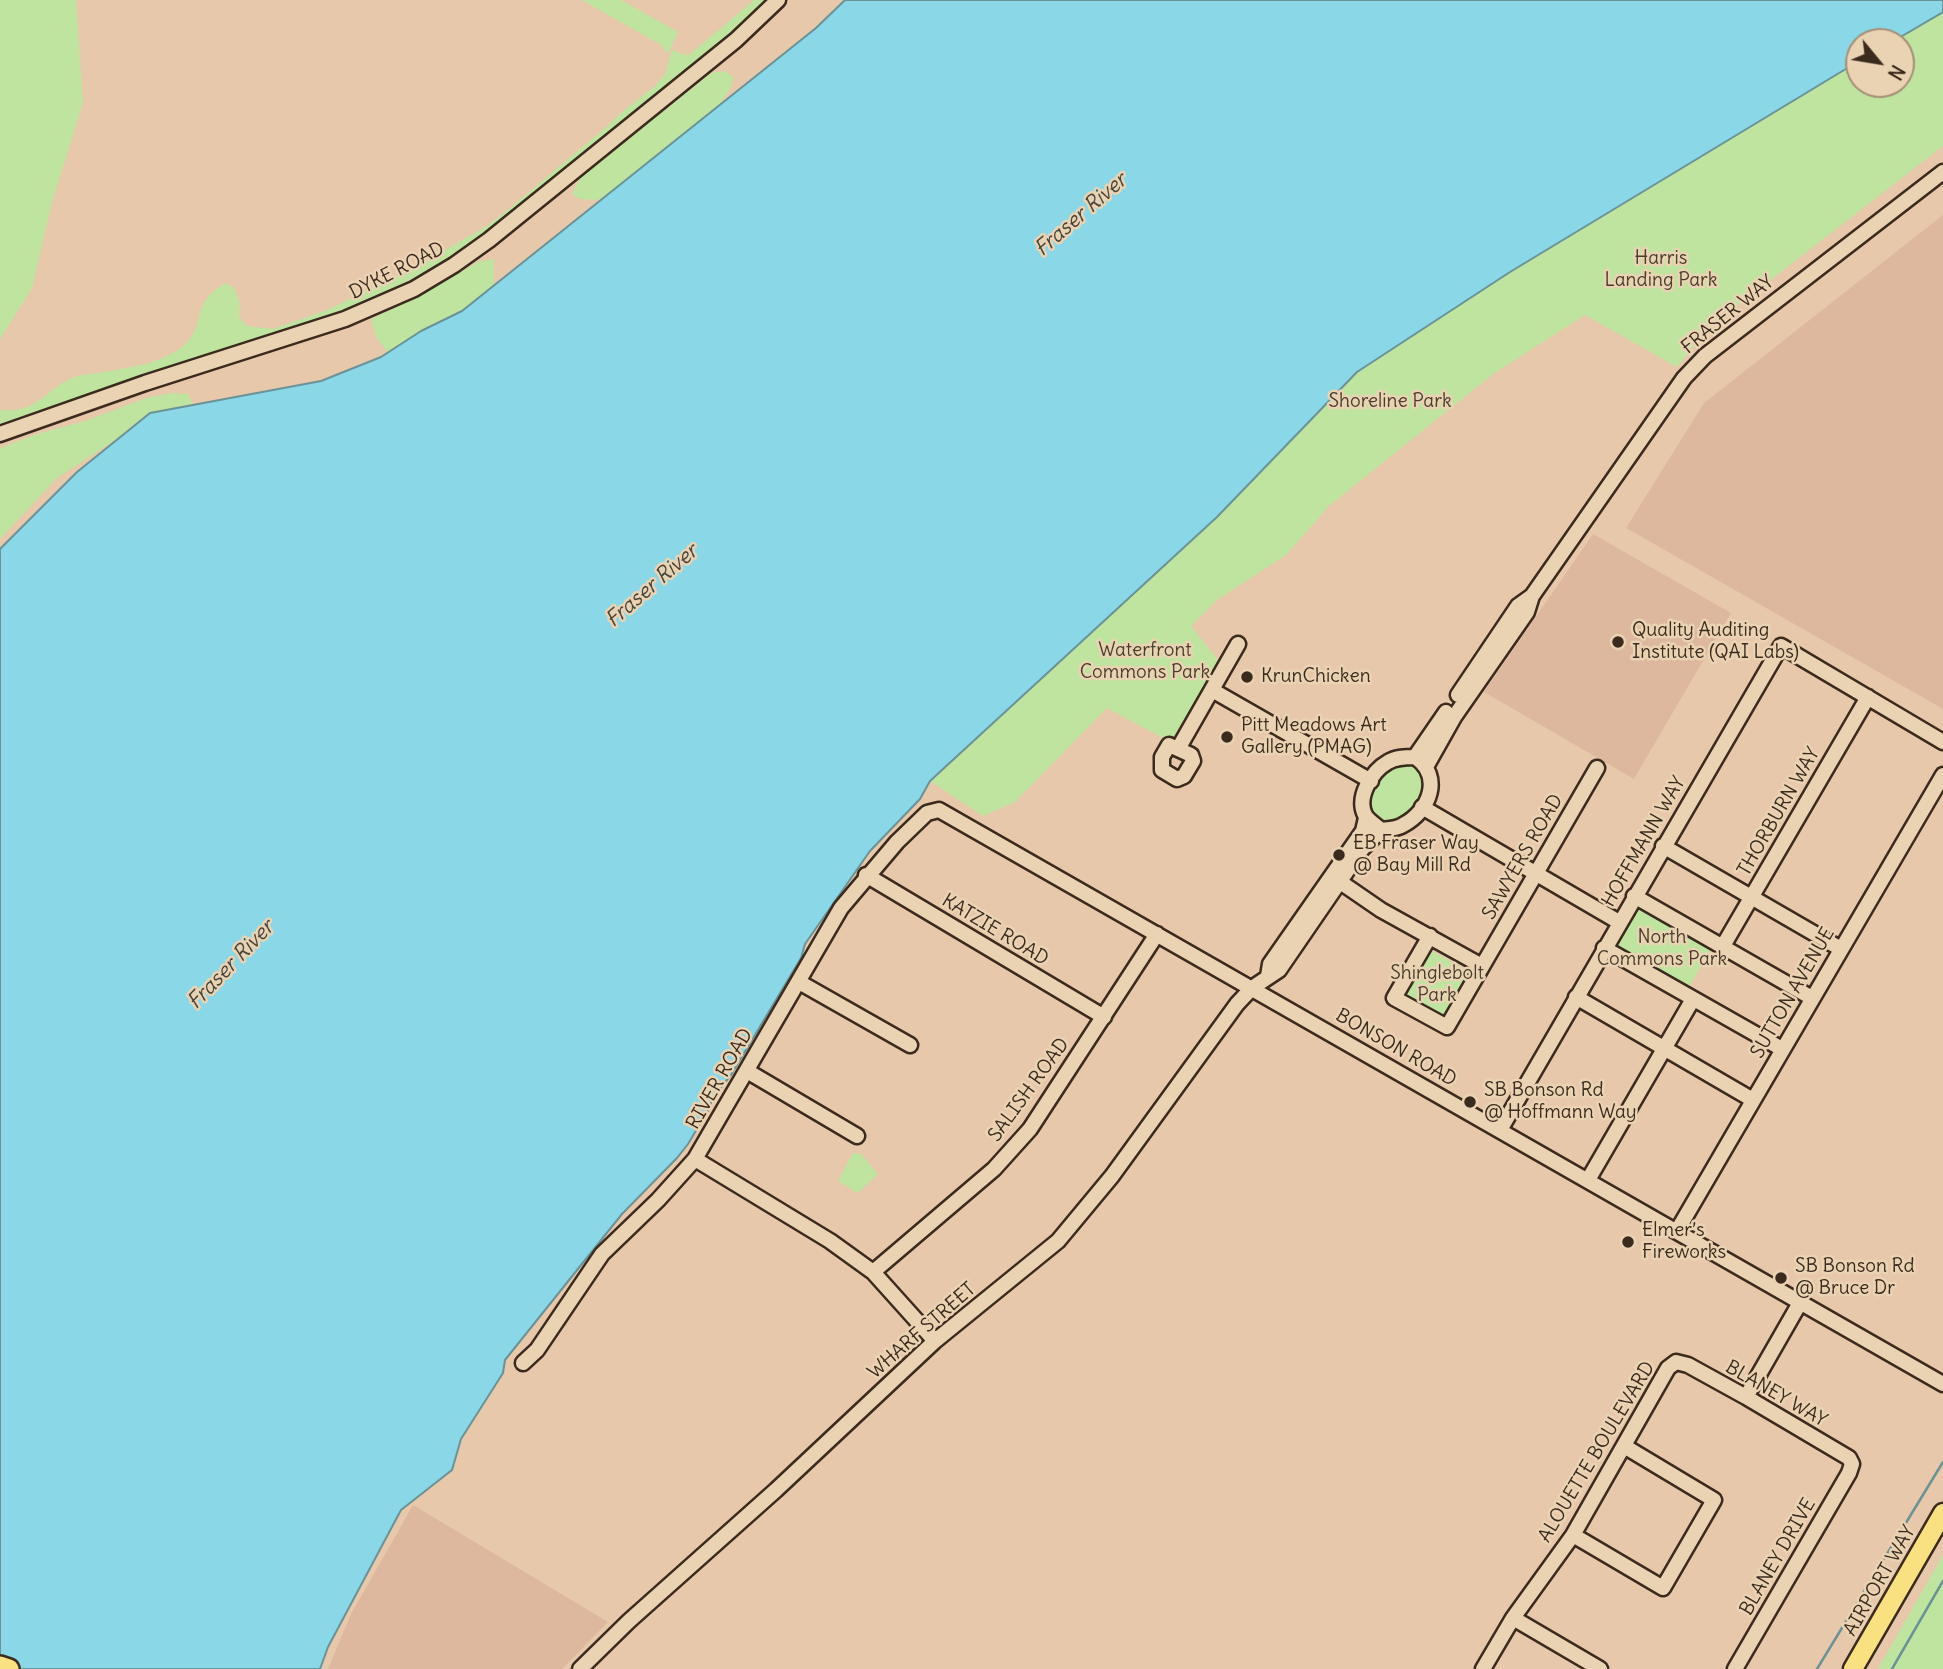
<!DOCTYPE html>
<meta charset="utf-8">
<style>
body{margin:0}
#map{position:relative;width:1943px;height:1669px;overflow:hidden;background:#e8c8ab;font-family:Delius,sans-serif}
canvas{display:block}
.north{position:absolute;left:1845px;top:28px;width:70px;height:70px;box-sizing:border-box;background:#ead3b3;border:2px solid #a48f77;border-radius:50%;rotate:120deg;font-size:19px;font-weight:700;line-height:28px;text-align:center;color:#3b2a1e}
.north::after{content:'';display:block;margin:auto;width:24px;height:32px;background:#3b2a1e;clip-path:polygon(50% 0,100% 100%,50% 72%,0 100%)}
</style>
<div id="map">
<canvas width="1943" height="1669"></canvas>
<div class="north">N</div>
</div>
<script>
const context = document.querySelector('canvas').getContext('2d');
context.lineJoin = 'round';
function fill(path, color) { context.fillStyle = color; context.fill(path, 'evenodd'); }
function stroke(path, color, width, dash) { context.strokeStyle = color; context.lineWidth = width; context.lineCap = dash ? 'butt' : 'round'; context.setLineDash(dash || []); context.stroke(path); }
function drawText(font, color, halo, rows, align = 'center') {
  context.font = font + ' Delius,sans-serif'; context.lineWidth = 5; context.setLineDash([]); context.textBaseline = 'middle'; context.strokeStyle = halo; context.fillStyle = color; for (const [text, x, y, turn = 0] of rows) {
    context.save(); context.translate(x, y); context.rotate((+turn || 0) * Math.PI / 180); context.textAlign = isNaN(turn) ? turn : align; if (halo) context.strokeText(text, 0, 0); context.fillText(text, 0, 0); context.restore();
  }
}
const built = new Path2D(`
 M1943 215V709L1626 528 1704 403Z
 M1593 534 1731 613 1634 779 1484 692Z
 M413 1505 608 1622 562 1669H328L351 1614Z`);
const green = new Path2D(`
 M0 0H76L83 103 52 202 32 288 0 339Z
 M582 0H621L678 32 668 54 661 45Z
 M754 0H773L751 21 456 260 378 301 0 430V410C36 414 44 391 72 378 81 374 94 374 104 372 131 367 165 363 185 344 206 325 190 302 226 283L234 288 240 303 239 317 247 326 273 329 327 310 419 265 485 227 503 214 605 128 622 112 655 86 665 74 672 50 685 55 690 54Z
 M1943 12V146L1710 327 1677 367 1585 315 1493 374 1329 506 1286 555 1217 600 1191 626 1219 661 1177 735 1163 738 1107 708 1015 802 983 816 930 781 1217 517 1357 372 1510 272 1859 61V84H1901V42H1892Z
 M725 71 734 78 730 89 718 107 601 200 580 199 572 194 581 177 711 73Z
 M494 259V285L462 311 388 353 376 337 371 319 413 299 480 261Z
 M171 393 188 394 194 407 126 433 57 478 0 539V448L37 434 85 421 146 398Z
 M1408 764C1413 766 1419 769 1422 773 1437 793 1392 847 1368 808 1370 784 1384 765 1408 764Z
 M1638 907 1711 949 1686 992 1613 949Z
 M1428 949 1472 973 1446 1022 1401 997Z
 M853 1153 861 1154 878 1174 858 1193 838 1181Z
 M1943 1555V1669H1878Z`);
const water = new Path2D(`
 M845 0H1943V12L1892 42H1859V61L1510 272 1357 372 1217 517 930 781 920 799 870 851 805 944 801 958 731 1075 713 1097 709 1109 688 1144 677 1158 622 1214 505 1360 503 1373 461 1439 452 1470 401 1510 328 1647 320 1669H0V549L77 472 150 413 321 381 381 357 421 331 462 311 816 28Z`);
const stream = new Path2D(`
 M1817 1669 1943 1462
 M1892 1669 1943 1581`);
const minor = new Path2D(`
 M0 434 145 383 345 319 414 289 454 265 489 240 736 40 778 0
 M1212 690 1371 781
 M1458 695 1518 606 1532 596
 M1169 745 1191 755 1193 761 1184 776 1177 779 1162 770V757Z
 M1178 749 1238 644
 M1415 757C1443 776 1430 811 1403 825 1397 829 1389 829 1381 830 1376 825 1368 821 1365 815 1356 797 1372 771 1388 762 1396 757 1406 757 1415 757Z
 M1415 757 1446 712
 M1427 765 1454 717 1527 612 1532 596 1684 378 1705 356 1943 172
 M1422 807 1619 922
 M1663 846 1841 949
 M866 875 1104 1017
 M1333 877 1381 910 1482 966
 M1634 896 1812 998
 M1430 936 1394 998 1447 1027 1597 768
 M1723 946 1868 697
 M1604 948 1782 1049
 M1268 976 1270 964 1363 831 1366 818
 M799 982 910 1045
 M1576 997 1753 1100
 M747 1071 857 1136
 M1500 1130 1781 646 1943 742
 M695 1159 830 1241 873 1272 935 1341
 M1588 1180 1693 999
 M1677 1231 1943 775
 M873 1272 994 1169 1030 1129 1157 934
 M523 1363 537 1350 602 1254 658 1200 695 1159 841 908 897 842 927 813 939 810 1943 1384
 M1746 1397 1801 1301
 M1573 1535 1663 1588 1714 1500 1624 1446
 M1513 1618 1600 1669
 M580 1669 629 1621 776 1490 935 1341 1058 1241 1112 1176 1237 1004 1252 988 1279 970 1362 849 1381 830
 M1483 1669 1513 1618 1573 1535 1668 1368 1676 1362 1688 1365 1746 1397 1849 1458 1852 1464 1849 1473 1735 1669`);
const major = new Path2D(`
 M1853 1669 1943 1513`);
const highway = new Path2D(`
 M0 1666 9 1669`);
const markers = [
 [1618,642,7,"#3b2a1e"],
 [1247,677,7,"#3b2a1e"],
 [1227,737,7,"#3b2a1e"],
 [1339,855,7,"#3b2a1e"],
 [1470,1102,7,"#3b2a1e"],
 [1628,1242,7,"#3b2a1e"],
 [1781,1278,7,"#3b2a1e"]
];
const parkNames = [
 ["Harris",1661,259],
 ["Landing Park",1661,281],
 ["Shoreline Park",1390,402],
 ["Waterfront",1145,651],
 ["Commons Park",1145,673],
 ["North",1662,938],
 ["Commons Park",1662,960],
 ["Shinglebolt",1437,974],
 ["Park",1437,996]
];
const streetNames = [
 ["DYKE ROAD",397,271,-27],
 ["FRASER WAY",1728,315,-39],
 ["THORBURN WAY",1779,812,-60],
 ["HOFFMANN WAY",1644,842,-60],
 ["SAWYERS ROAD",1523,857,-60],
 ["KATZIE ROAD",995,930,31],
 ["SUTTON AVENUE",1793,993,-60],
 ["BONSON ROAD",1396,1048,30],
 ["RIVER ROAD",720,1079,-60],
 ["SALISH ROAD",1029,1090,-54],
 ["WHARF STREET",922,1331,-41],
 ["BLANEY WAY",1776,1394,30],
 ["ALOUETTE BOULEVARD",1597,1452,-59],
 ["BLANEY DRIVE",1778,1557,-60],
 ["AIRPORT WAY",1880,1581,-60]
];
const poiNames = [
 ["Quality Auditing",1632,631],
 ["Institute (QAI Labs)",1632,653],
 ["KrunChicken",1261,677],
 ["Pitt Meadows Art",1241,726],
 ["Gallery (PMAG)",1241,748],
 ["EB Fraser Way",1353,844],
 ["@ Bay Mill Rd",1353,866],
 ["SB Bonson Rd",1484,1091],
 ["@ Hoffmann Way",1484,1113],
 ["Elmer’s",1642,1231],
 ["Fireworks",1642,1253],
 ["SB Bonson Rd",1795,1267],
 ["@ Bruce Dr",1795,1289]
];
const waterNames = [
 ["Fraser River",1081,215,-41],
 ["Fraser River",652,586,-41],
 ["Fraser River",231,965,-46]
];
fill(built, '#ddb89f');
fill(green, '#bee49f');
fill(water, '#89d7e7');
stroke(water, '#6a9297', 2);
stroke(stream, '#6a9297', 2.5);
stroke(minor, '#3b2a1e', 19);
stroke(major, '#3b2a1e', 23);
stroke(highway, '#3b2a1e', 24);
stroke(minor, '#ead3b3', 14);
stroke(major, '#f9e181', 18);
stroke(highway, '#f9e181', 19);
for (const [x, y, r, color] of markers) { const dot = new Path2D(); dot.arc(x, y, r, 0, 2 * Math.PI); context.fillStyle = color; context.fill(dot); stroke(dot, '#ead3b3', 2.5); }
drawText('19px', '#483d2b', '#ead3b3', parkNames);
drawText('19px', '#3b2a1e', '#ead3b3', streetNames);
drawText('19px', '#3b2a1e', '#ead3b3', poiNames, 'left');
drawText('italic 21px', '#47443c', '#ead3b3', waterNames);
</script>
